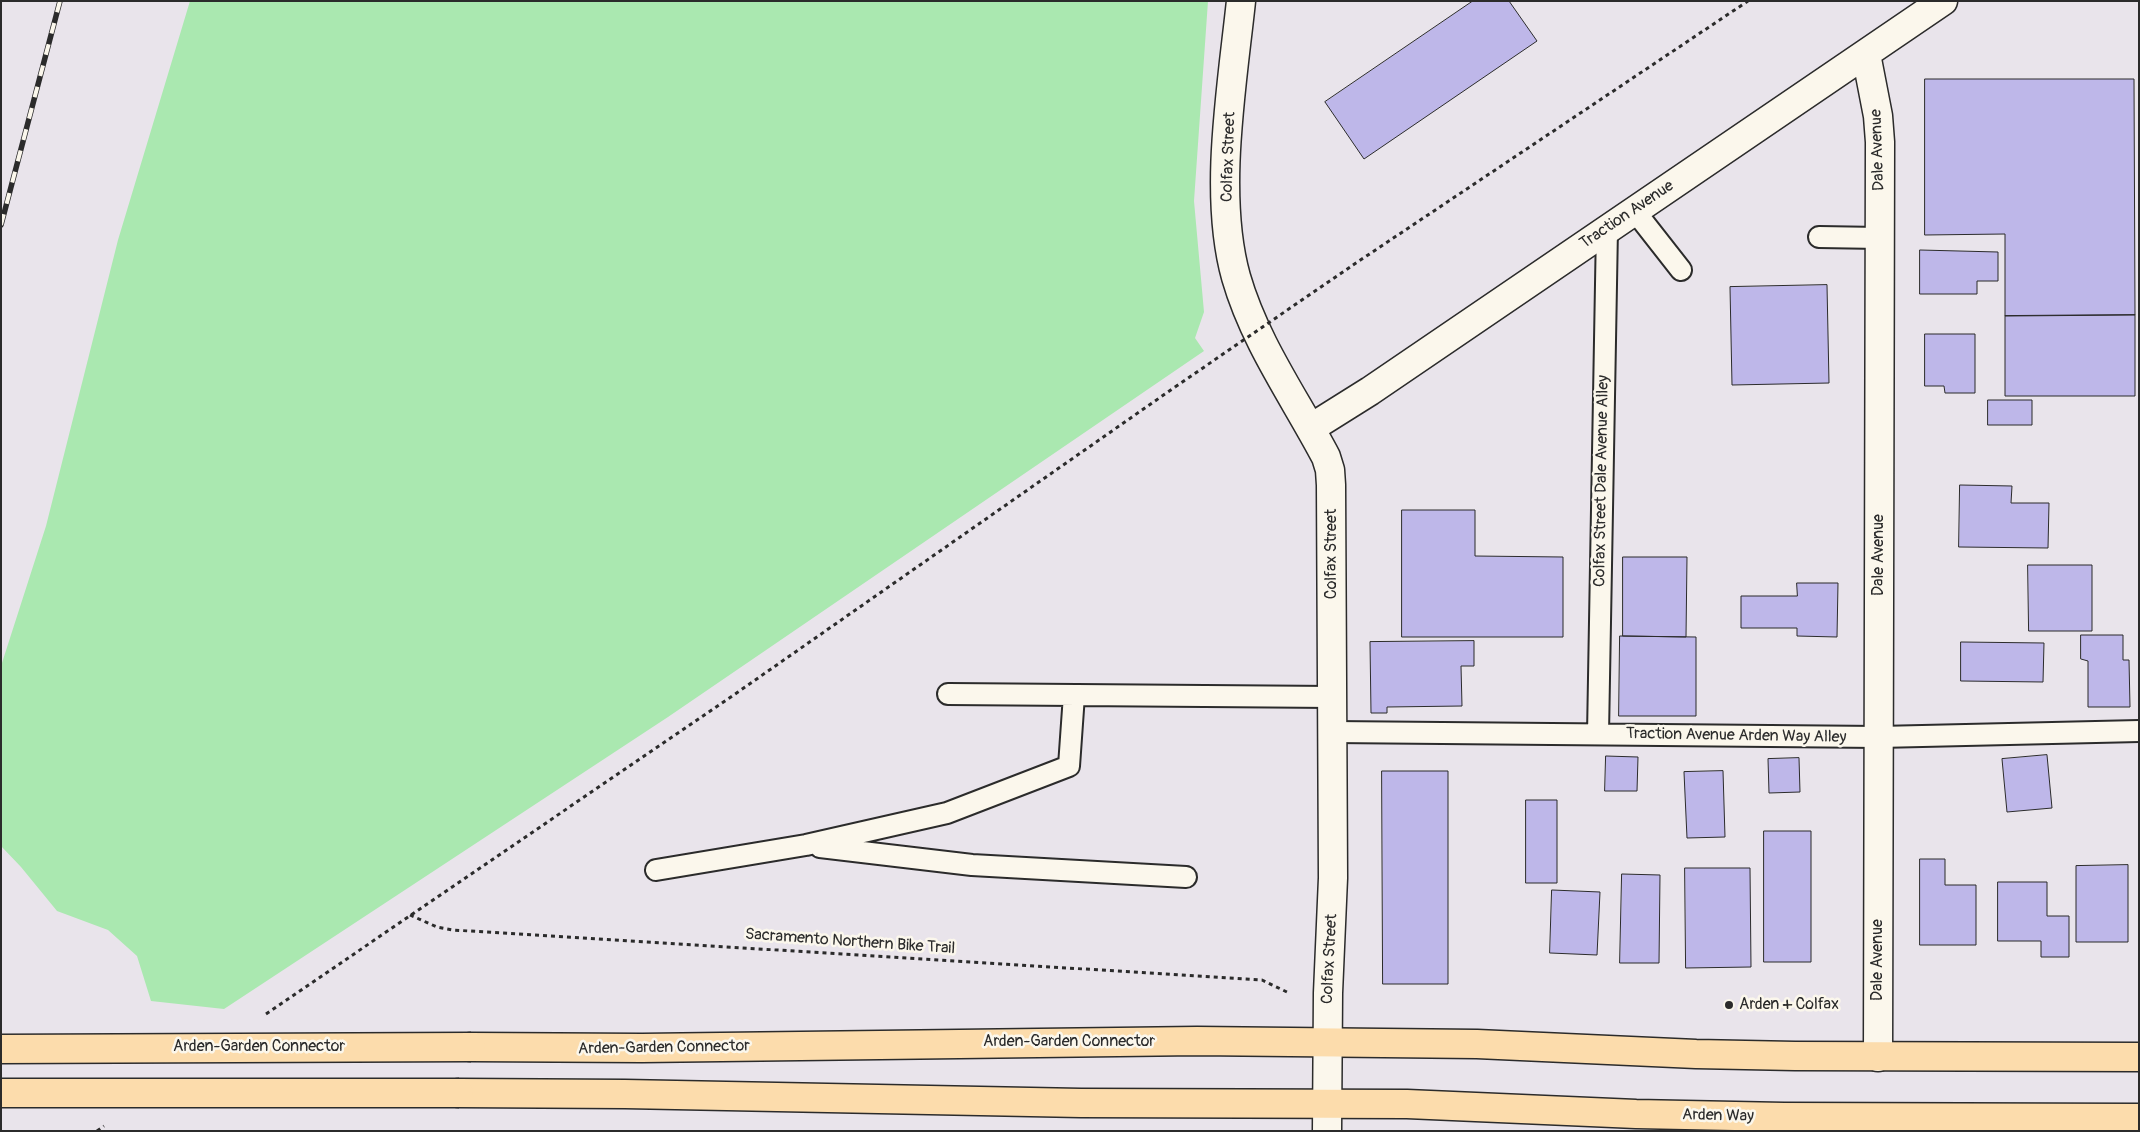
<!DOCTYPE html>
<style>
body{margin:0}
#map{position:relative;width:2140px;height:1132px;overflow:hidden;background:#e9e4eb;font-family:Pangolin,sans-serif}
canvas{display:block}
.frame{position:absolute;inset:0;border:2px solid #2b2b2b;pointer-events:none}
</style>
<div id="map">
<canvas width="2140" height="1132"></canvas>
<div class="frame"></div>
</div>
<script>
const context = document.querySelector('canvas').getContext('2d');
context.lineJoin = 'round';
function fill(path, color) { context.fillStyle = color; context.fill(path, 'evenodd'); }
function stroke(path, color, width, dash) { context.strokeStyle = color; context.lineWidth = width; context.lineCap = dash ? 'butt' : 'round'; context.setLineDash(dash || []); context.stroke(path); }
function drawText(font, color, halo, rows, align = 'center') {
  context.font = font + ' Pangolin,sans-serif'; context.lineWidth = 5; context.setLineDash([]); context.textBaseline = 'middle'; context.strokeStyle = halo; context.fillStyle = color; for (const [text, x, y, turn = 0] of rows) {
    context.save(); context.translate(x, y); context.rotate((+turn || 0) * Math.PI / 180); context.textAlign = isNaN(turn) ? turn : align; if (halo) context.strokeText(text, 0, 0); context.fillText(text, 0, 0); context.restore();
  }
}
const green = new Path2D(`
 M190 1H1208L1194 201 1204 312 1195 338 1204 351 668 717 224 1009 151 1001 137 956 108 930 57 911 21 867 1 846V666L46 526 118 240Z`);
const building = new Path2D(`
 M1473 1H1509L1537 41 1364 159 1325 102Z
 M1925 79H2134L2135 315 2005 316V234L1925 235Z
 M1920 250 1998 252V281H1977V294H1920Z
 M1827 285 1829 383 1732 385 1730 287Z
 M2135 315V396H2005V316Z
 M1925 334H1975V393H1945L1944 386H1925Z
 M1988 400H2032V425H1988Z
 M1960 485 2012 486 2011 503H2049L2048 548 1959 547Z
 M1402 510H1475V556L1563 557V637H1402Z
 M1623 557H1687L1686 637 1623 636Z
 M2028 565H2092V631H2029Z
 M1797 583H1838L1837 637 1797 636V628H1741V596H1797Z
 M2081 635H2123V660H2129L2130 707H2088V661L2081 659Z
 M1620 636 1696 637V716H1619Z
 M1474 641V666H1461L1462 706 1387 707V713H1371L1370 642Z
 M1961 642 2044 643 2043 682 1961 681Z
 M2047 755 2052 808 2007 812 2002 759Z
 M1606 756 1638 757 1637 791H1605Z
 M1799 758 1800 792 1769 793 1768 759Z
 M1382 771H1448V984H1383Z
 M1723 771 1725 837 1687 838 1684 772Z
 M1526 800H1557V883H1526Z
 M1764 831H1811V962H1764Z
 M1920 859H1945V885H1976V945H1920Z
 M2128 865V942H2076V866Z
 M1685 868H1750L1751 967 1686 968Z
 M1622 874 1660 875 1659 963H1620Z
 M1998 882H2047V916H2069V957H2041V941H1998Z
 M1552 890 1600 892 1597 955 1550 953Z`);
const path = new Path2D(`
 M1353 265 1748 1
 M410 915 437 927 453 930 1262 980 1289 993
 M266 1014 738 692 1175 387
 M97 1131 104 1126`);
const service = new Path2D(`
 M1634 210 1681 270
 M1819 237 1880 238
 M948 694 1333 697
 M1333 732 1879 737 2139 731
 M1598 734 1607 228
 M820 847 972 865 1186 877
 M656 870 806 845 947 813 1069 766 1074 695`);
const minor = new Path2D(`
 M1241 1C1232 86 1213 195 1236 277 1255 343 1295 398 1326 457L1330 470 1331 485 1333 878 1328 993 1327 1131
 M1866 54 1878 116 1880 142 1878 1057
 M1311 428 1370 391 1943 1`);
const primary = new Path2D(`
 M471 1047 642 1048 1197 1041 1477 1044 1696 1054 1795 1056 2139 1057
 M459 1093 625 1094 1081 1103 1407 1104 1636 1114 1784 1117 2139 1118`);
const rail = new Path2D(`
 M1 225 60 1`);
const pathBridge = new Path2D(`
 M1175 387 1353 265`);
const primaryBridge = new Path2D(`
 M1 1049 471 1047
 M1 1093H459`);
const markers = [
 [1729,1005,5,"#2b2b2b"]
];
const streetNames = [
 ["Dale Avenue",1878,150,-92],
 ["Colfax Street",1229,157,-88],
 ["Traction Avenue",1627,215,-34],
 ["Colfax Street Dale Avenue Alley",1602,481,-89],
 ["Colfax Street",1332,554,-90],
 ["Dale Avenue",1879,555,-90],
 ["Traction Avenue Arden Way Alley",1736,736,1],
 ["Sacramento Northern Bike Trail",850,942,4],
 ["Colfax Street",1330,959,-87],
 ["Dale Avenue",1878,960,-90],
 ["Arden-Garden Connector",1069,1042],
 ["Arden-Garden Connector",259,1047],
 ["Arden-Garden Connector",664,1048,-1],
 ["Arden Way",1718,1116,1]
];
const poiNames = [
 ["Arden + Colfax",1739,1005]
];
fill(green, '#aae8b0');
fill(building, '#beb7e9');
stroke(building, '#2b2b2b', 1);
stroke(service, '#2b2b2b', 24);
stroke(minor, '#2b2b2b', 31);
stroke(primary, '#2b2b2b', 31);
stroke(path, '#2b2b2b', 3, [4, 4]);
stroke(service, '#fbf7ec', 20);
stroke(minor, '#fbf7ec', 28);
stroke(primary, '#fcdcac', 28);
stroke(rail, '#2b2b2b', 5.5);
stroke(rail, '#fbf7ec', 4, [11]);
stroke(primaryBridge, '#2b2b2b', 31, []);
stroke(pathBridge, '#2b2b2b', 3, [4, 4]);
stroke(primaryBridge, '#fcdcac', 28);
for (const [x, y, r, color] of markers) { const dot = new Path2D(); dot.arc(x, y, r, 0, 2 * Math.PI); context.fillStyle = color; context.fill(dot); stroke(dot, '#fbf7ec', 2); }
drawText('16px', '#2b2b2b', '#fbf7ec', streetNames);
drawText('16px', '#2b2b2b', '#fbf7ec', poiNames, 'left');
</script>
